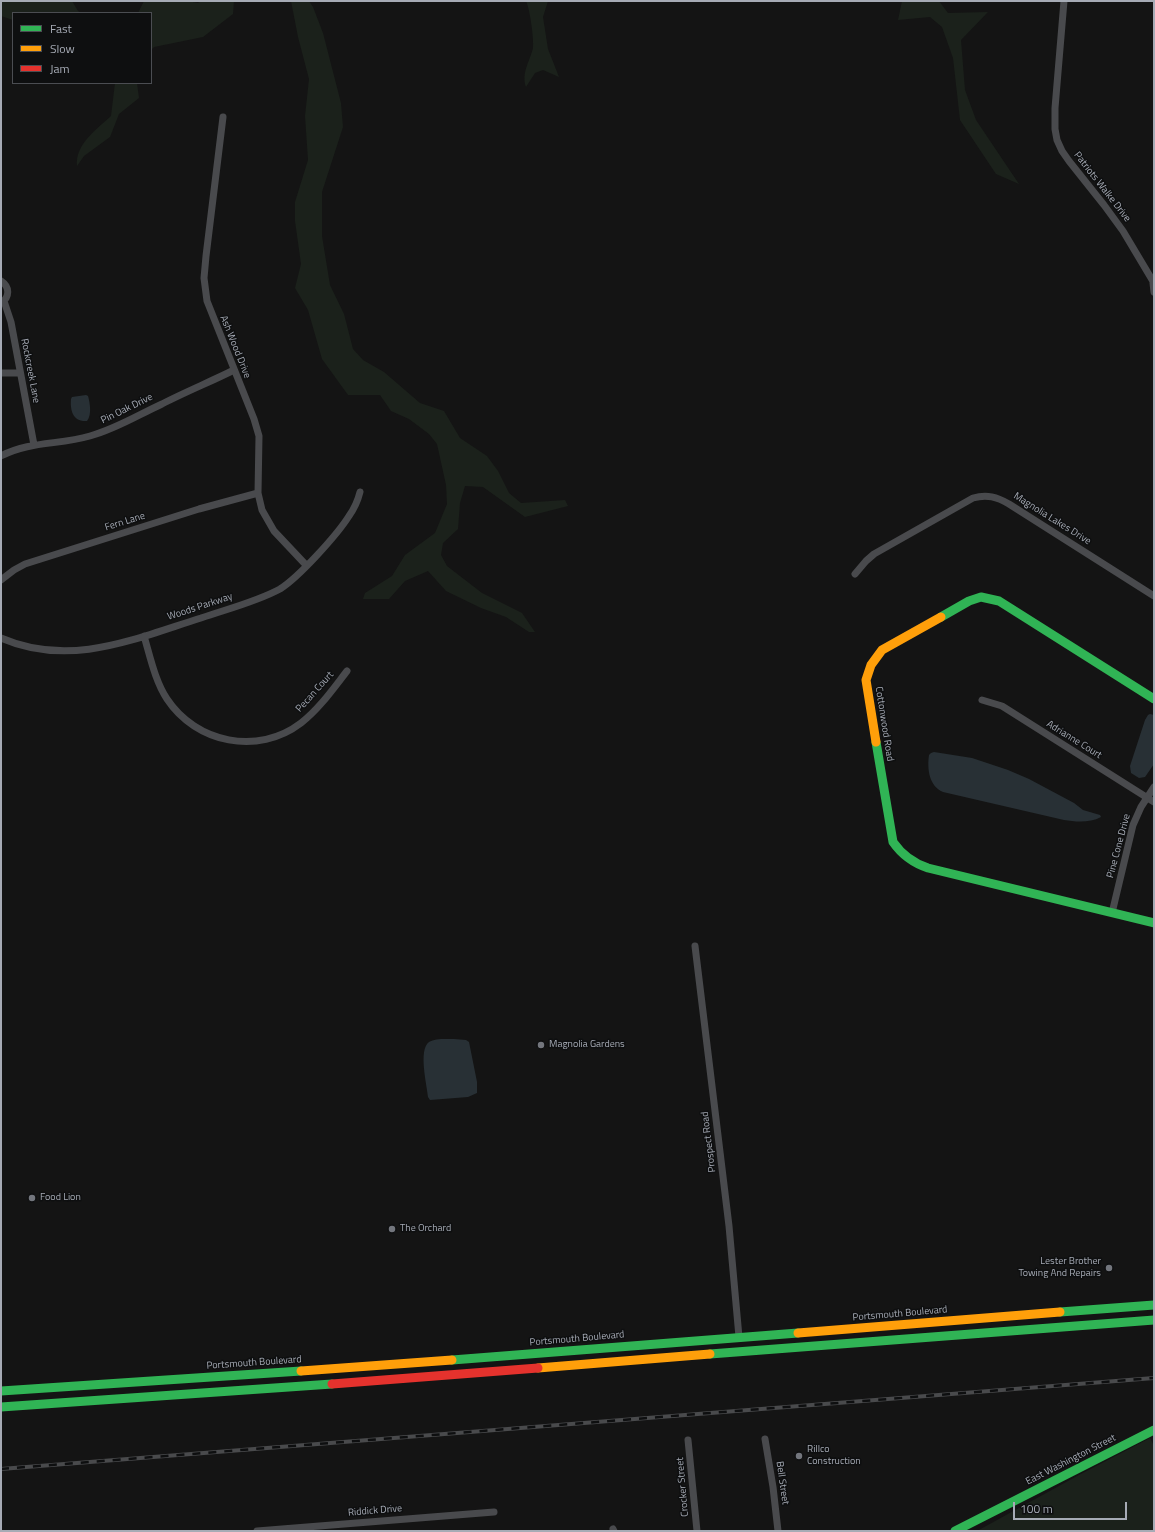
<!DOCTYPE html>
<style>
body{margin:0}
#map{position:relative;width:1155px;height:1532px;overflow:hidden;background:#141414;font-family:"Titillium Web",sans-serif}
canvas{display:block}
.frame{position:absolute;inset:0;border:2px solid #a6abb5;pointer-events:none}
.legend{position:absolute;left:12px;top:12px;width:140px;height:72px;box-sizing:border-box;background:#0e0f10;border:1px solid #4b4d52;margin:0;padding:5px 7px;list-style:none;font-size:12px;color:#a6abb5}
.legend li{display:flex;align-items:center;gap:8px;height:20px}
.legend b{width:20px;border:1px solid #4b4d52}
.scale{position:absolute;left:1013px;top:1502px;width:114px;height:18px;box-sizing:border-box;border:2px solid #a6abb5;border-top:0;padding-left:5px;font-size:12px;line-height:14px;white-space:nowrap;color:#a6abb5;-webkit-text-stroke:3px #0e0f10;paint-order:stroke}
</style>
<div id="map">
<canvas width="1155" height="1532"></canvas>
<div class="frame"></div>
<ul class="legend">
<li><b style="height:5px;background:#30b455"></b>Fast</li>
<li><b style="height:5px;background:#ff9f0a"></b>Slow</li>
<li><b style="height:5px;background:#e5322d"></b>Jam</li>
</ul>
<div class="scale">100 m</div>
</div>
<script>
const context = document.querySelector('canvas').getContext('2d');
context.lineJoin = 'round';
function fill(path, color) { context.fillStyle = color; context.fill(path, 'evenodd'); }
function stroke(path, color, width, dash) { context.strokeStyle = color; context.lineWidth = width; context.lineCap = dash ? 'butt' : 'round'; context.setLineDash(dash || []); context.stroke(path); }
function drawText(font, color, halo, rows, align = 'center') {
  context.font = font + ' "Titillium Web",sans-serif'; context.lineWidth = 3; context.setLineDash([]); context.textBaseline = 'middle'; context.strokeStyle = halo; context.fillStyle = color; for (const [text, x, y, turn = 0] of rows) {
    context.save(); context.translate(x, y); context.rotate((+turn || 0) * Math.PI / 180); context.textAlign = isNaN(turn) ? turn : align; if (halo) context.strokeText(text, 0, 0); context.fillText(text, 0, 0); context.restore();
  }
}
const green = new Path2D(`
 M1 1H72L78 11 81 13H13V20L1 16Z
 M144 1H187L198 3 201 1H234L233 14 203 37 154 47 151 50V13H138Z
 M291 1H309L313 7 323 33 341 103 343 127 322 192V236L330 285 344 314 353 349 363 360 384 372 420 403 444 411 460 438 487 456 498 471 509 493 521 503 565 500 568 506 525 517 483 487 465 486 460 503 458 529 443 543 441 555 447 566 482 593 522 613 535 632H529L506 617 481 608 446 591 428 571 405 581 389 599H363L365 593 392 576 405 555 435 533 447 504 446 485 437 444 429 434 409 419 391 411 380 395H348L322 359 308 310 295 288 301 264 295 221V202L308 160 305 116 309 79 298 37Z
 M526 1H548L543 17 548 49 559 77 543 70 535 73 526 87C521 73 530 61 533 48 534 39 530 9 526 1Z
 M902 1H939L948 13 988 12 961 40 965 90 976 120 1019 184 996 174 960 120 953 58 942 27 930 17 898 20Z
 M115 83H137L139 98 119 114 110 137 84 156 77 166C75 144 97 129 111 116Z
 M1150 1438 1154 1446V1531H977L1079 1475Z`);
const water = new Path2D(`
 M86 395 88 396C90 403 92 415 87 421 73 422 70 411 71 399L72 397Z
 M1150 714 1154 715V764L1145 777 1139 778 1131 773 1130 766 1145 720 1148 715Z
 M934 752 972 758 1008 770 1029 779 1074 803 1083 810 1100 815 1101 817C1090 823 1076 822 1064 820L943 792C929 786 927 769 929 755L931 753Z
 M454 1039 466 1040 469 1042 477 1082V1093L468 1097 430 1100 428 1097C427 1085 418 1050 429 1042 435 1038 447 1039 454 1039Z`);
const street = new Path2D(`
 M1064 1 1055 108V129L1057 140 1062 151 1069 161 1104 205 1123 231 1154 283
 M223 117 206 256 204 278 207 301 254 419 259 436 258 493 262 510 274 531 306 565
 M1 281C10 287 10 297 1 303
 M1153 283 1154 292
 M4 301 11 322 34 445
 M1 373H20
 M1 456C30 441 59 445 90 436 116 429 138 415 162 404 185 392 210 382 234 370
 M855 574 866 561 874 554 973 498C987 494 997 497 1009 504L1154 596
 M1 580 14 570 25 564 199 509 258 493
 M144 636C150 656 155 681 167 699 196 743 258 756 301 723 319 709 333 689 347 671
 M1 638C70 668 134 639 201 618 227 609 256 602 280 589 299 577 337 535 349 516 354 509 358 500 360 492
 M982 700 1002 706 1154 802
 M1112 913 1133 825 1141 807 1154 787
 M695 946 729 1226 739 1337
 M765 1439 773 1487 778 1531
 M688 1440 697 1531
 M613 1529 614 1531
 M257 1531 494 1512`);
const fast = new Path2D(`
 M941 617 969 601 981 597 999 601 1154 699
 M876 742 893 842C902 855 913 863 928 868L1154 923
 M1060 1312 1154 1305
 M710 1354 1154 1320
 M452 1360 798 1333
 M1 1391 301 1371
 M1 1407 332 1384
 M955 1531 1154 1430`);
const slow = new Path2D(`
 M876 742 866 680 871 665 882 650 941 617
 M798 1333 1060 1312
 M538 1368 710 1354
 M301 1371 452 1360`);
const jam = new Path2D(`
 M332 1384 538 1368`);
const rail = new Path2D(`
 M1 1469 1154 1378`);
const markers = [
 [541,1045,4,"#73767d"],
 [32,1198,4,"#73767d"],
 [392,1229,4,"#73767d"],
 [1109,1268,4,"#73767d"],
 [799,1456,4,"#73767d"]
];
const streetNames = [
 ["Patriots Walke Drive",1102,187,52],
 ["Ash Wood Drive",235,347,68],
 ["Rockcreek Lane",30,371,79],
 ["Pin Oak Drive",127,409,-26],
 ["Magnolia Lakes Drive",1052,519,32],
 ["Fern Lane",125,522,-17],
 ["Woods Parkway",200,607,-18],
 ["Pecan Court",315,692,-48],
 ["Cottonwood Road",884,724,81],
 ["Adrianne Court",1074,740,32],
 ["Pine Cone Drive",1119,846,-75],
 ["Prospect Road",709,1142,-97],
 ["Portsmouth Boulevard",900,1314,-5],
 ["Portsmouth Boulevard",577,1339,-5],
 ["Portsmouth Boulevard",254,1363,-4],
 ["East Washington Street",1071,1460,-27],
 ["Bell Street",782,1483,82],
 ["Crocker Street",683,1487,-95],
 ["Riddick Drive",375,1511,-5]
];
const poiNames = [
 ["Magnolia Gardens",549,1045],
 ["Food Lion",40,1198],
 ["The Orchard",400,1229],
 ["Lester Brother",1101,1262,"right"],
 ["Towing And Repairs",1101,1274,"right"],
 ["Rillco",807,1450],
 ["Construction",807,1462]
];
fill(green, '#1b211b');
fill(water, '#283035');
stroke(street, '#494a4d', 7);
stroke(fast, '#30b455', 9);
stroke(slow, '#ff9f0a', 9);
stroke(jam, '#e5322d', 9);
stroke(rail, '#494a4c', 4);
stroke(rail, '#0e0f10', 2.5, [8]);
for (const [x, y, r, color] of markers) { const dot = new Path2D(); dot.arc(x, y, r, 0, 2 * Math.PI); context.fillStyle = color; context.fill(dot); stroke(dot, '#0e0f10', 1.5); }
drawText('10px', '#a6abb5', '#0e0f10', streetNames);
drawText('10px', '#a6abb5', '#0e0f10', poiNames, 'left');
</script>
